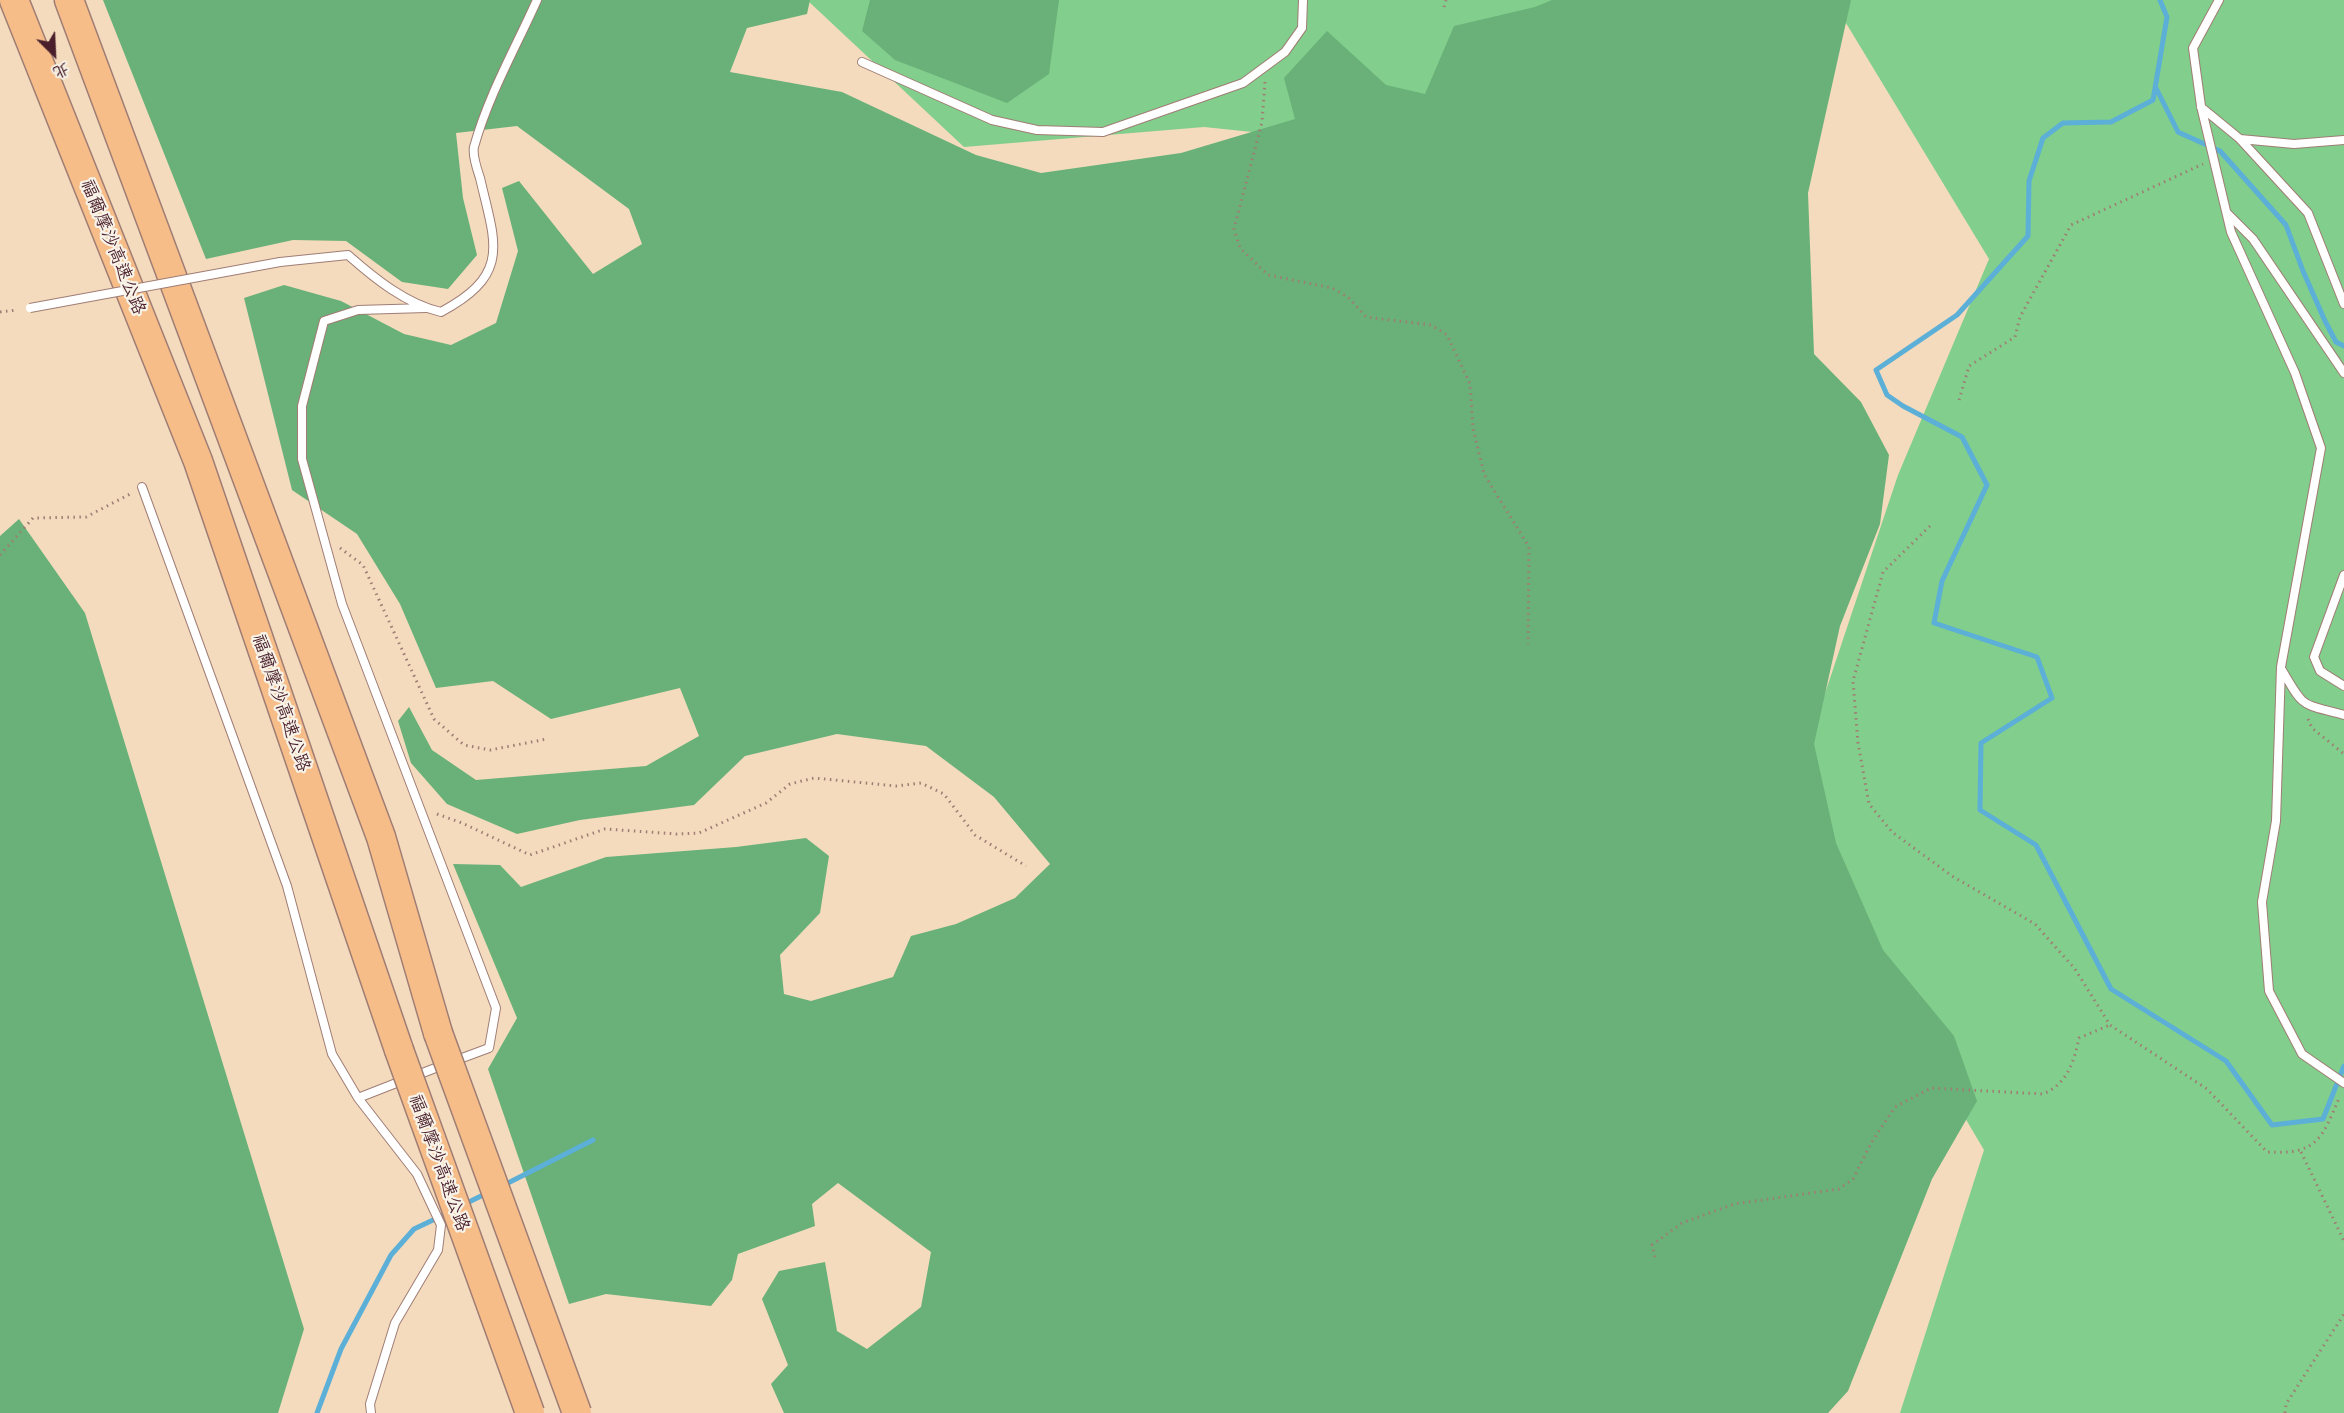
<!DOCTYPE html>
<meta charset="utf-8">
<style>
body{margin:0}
#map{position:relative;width:2344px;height:1413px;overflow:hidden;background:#f4dbbe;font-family:"Comic Neue","LXGW WenKai TC",sans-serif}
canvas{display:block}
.north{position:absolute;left:24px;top:24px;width:60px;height:60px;-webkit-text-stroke:4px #f7f3e8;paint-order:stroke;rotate:156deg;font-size:16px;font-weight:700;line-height:24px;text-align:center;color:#4a1f2b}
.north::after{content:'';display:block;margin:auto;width:21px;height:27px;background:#4a1f2b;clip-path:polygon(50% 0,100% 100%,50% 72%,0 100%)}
</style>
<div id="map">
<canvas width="2344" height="1413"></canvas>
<div class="north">北</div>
</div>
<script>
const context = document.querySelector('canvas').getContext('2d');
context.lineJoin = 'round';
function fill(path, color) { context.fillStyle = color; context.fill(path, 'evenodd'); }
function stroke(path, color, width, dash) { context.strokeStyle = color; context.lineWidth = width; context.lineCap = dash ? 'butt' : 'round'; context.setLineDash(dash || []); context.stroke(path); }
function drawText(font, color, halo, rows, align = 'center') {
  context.font = font + ' "Comic Neue","LXGW WenKai TC",sans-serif'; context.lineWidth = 4.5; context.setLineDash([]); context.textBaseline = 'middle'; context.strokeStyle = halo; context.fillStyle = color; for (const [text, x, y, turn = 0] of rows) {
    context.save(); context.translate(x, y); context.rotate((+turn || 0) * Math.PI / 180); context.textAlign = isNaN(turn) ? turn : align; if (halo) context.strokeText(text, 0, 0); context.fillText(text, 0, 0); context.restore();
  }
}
const green = new Path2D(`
 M807 0H1777L1522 160 1204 127 964 147Z
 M1832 0H2344V1413H1900L1984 1150 1785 813 1898 475 1989 259Z`);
const forest = new Path2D(`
 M103 0H810L807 14 747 28 730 72 842 92 976 155 1041 173 1181 153 1295 119 1284 78 1327 31 1386 85 1425 94 1454 26 1535 7 1552 0H1851L1808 193 1814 354 1861 402 1889 455 1880 524 1840 626 1814 744 1836 843 1883 950 1954 1036 1977 1101 1932 1179 1848 1391 1828 1413H784L771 1384 788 1365 762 1299 779 1271 825 1262 837 1331 867 1349 921 1307 931 1252 838 1183 812 1204 815 1226 738 1254 732 1280 711 1306 606 1294 569 1304 488 1069 517 1018 453 864 500 865 521 887 606 857 736 847 806 838 829 856 820 913 780 955 784 994 811 1001 893 977 911 936 956 924 1015 898 1050 864 994 797 926 746 837 734 745 756 694 805 580 820 517 834 447 804 411 763 398 721 409 707 432 750 476 780 646 766 699 736 680 688 551 719 493 681 436 688 400 604 357 534 292 490 244 298 284 285 341 301 404 334 451 345 496 323 518 251 502 188 519 181 593 274 642 244 629 209 517 126 456 133 463 198 477 255 448 289 402 282 346 241 293 240 206 259Z
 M870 0H1059L1049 74 1007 103 895 60 862 31Z
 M19 519 85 613 304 1329 278 1413H0V536Z`);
const stream = new Path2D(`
 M2160 0 2167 17 2153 100 2111 122 2063 123 2043 138 2029 181 2028 236 1957 315 1876 370 1887 395 1903 406 1962 437 1987 485 1942 581 1934 623 2037 657 2052 698 1981 743 1980 810 2036 845 2111 989 2226 1061 2272 1125 2323 1119 2344 1066
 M2156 88 2178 132 2220 151 2286 225 2303 271 2325 321 2336 342 2344 346
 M504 1185 593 1140
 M463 1205 487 1193
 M317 1413 341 1349 391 1255 414 1229 450 1212`);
const path = new Path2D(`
 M1444 7 1446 0
 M1265 82 1262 122 1234 229 1240 248 1268 275 1332 288 1348 297 1366 317 1431 325 1447 335 1470 384 1473 428 1484 474 1529 547 1528 644
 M0 312 17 310
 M1959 400 1969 366 2015 337 2020 317 2071 225 2203 164
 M1930 526 1883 572 1853 681 1858 743 1869 804 1892 832 1952 876 2035 924 2075 969 2110 1025 2207 1089 2267 1152C2318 1155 2322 1138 2340 1096
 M340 548 363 565 434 719 464 745 490 750 547 739
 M0 555 33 518 86 517 132 493
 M2308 719 2312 728 2344 754
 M437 814 462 823 530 855 605 829 677 834 699 833 766 803 790 784 814 778 896 786 921 783 944 794 975 835 1026 866
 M2301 1152 2344 1241
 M1655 1257 1652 1245 1682 1223 1734 1204 1839 1189 1853 1179 1871 1143 1895 1107 1931 1088 2043 1094C2067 1084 2074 1062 2079 1038L2110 1025
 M2285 1413 2286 1404 2344 1314`);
const lane = new Path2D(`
 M2219 0 2193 48 2201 106 2231 232 2295 373 2321 448 2281 667 2276 821 2262 902 2269 991 2302 1054 2344 1083
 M862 62 992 120 1037 130 1103 132 1243 83 1285 52 1302 28 1303 0
 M2201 107 2240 139 2294 144 2344 140
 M2240 139 2308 213 2344 304
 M2227 213 2253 239 2344 373
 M280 262 348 255C374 278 406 304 441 312 512 274 495 243 480 178 477 169 472 155 474 147 488 96 516 47 537 0
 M426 308 358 310 324 321 302 406V459L342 604 496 1008 489 1048 454 1061
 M142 487 287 886 332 1054 358 1098 404 1080
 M2344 575 2314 657 2320 671 2344 686
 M2282 670C2305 710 2301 703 2344 715
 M415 1076 443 1065
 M358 1098 417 1174 441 1225 438 1250 395 1323 370 1404 371 1413`);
const highway = new Path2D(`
 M14 0 198 461 399 1050
 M69 0 381 837 438 1033`);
const laneBridge = new Path2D(`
 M30 308 280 262`);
const highwayBridge = new Path2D(`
 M438 1033 577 1413
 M399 1050 530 1413`);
const streetNames = [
 ["福爾摩沙高速公路",113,247,68],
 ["福爾摩沙高速公路",281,703,71],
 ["福爾摩沙高速公路",439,1163,70]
];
fill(green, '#82ce8c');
fill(forest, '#69b178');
stroke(stream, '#5cafd7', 5);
stroke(lane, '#9f7d74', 10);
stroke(highway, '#9f7d74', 31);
stroke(path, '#9f7d74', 3, [1.5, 4.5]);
stroke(lane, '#fff', 8);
stroke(highway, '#f7bd88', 28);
stroke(laneBridge, '#9f7d74', 10, []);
stroke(highwayBridge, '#9f7d74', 31, []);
stroke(laneBridge, '#fff', 8);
stroke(highwayBridge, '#f7bd88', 28);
drawText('18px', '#4a1f2b', '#f7f3e8', streetNames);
</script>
